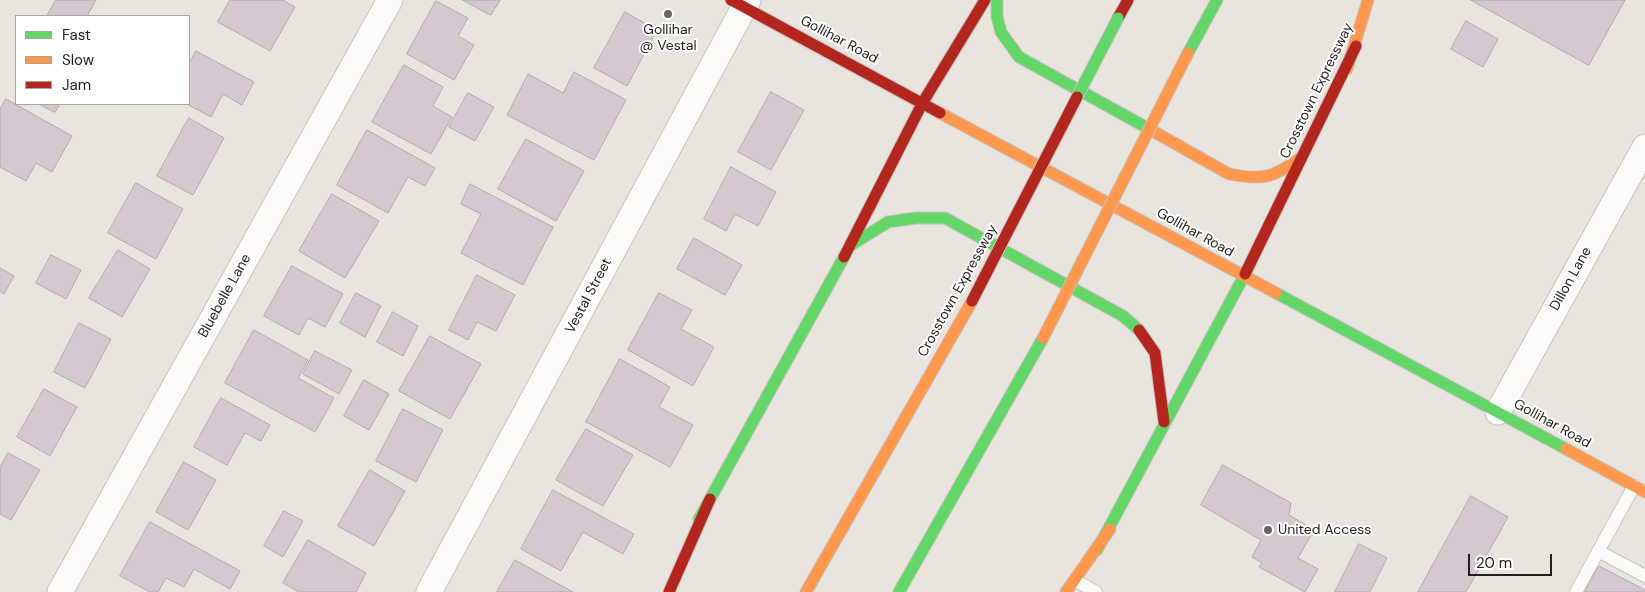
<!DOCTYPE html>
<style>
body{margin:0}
#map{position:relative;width:1645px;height:592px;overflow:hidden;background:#eae4de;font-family:"DM Sans",sans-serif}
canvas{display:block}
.legend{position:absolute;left:15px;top:15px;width:175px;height:90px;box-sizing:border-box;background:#fff;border:1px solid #a7a5a4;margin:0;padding:6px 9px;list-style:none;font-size:15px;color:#231f1b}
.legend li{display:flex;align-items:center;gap:10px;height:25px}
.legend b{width:25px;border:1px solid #a7a5a4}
.scale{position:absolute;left:1468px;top:554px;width:84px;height:22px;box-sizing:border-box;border:2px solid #231f1b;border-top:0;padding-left:6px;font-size:15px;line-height:18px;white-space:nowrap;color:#231f1b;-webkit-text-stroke:4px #fff;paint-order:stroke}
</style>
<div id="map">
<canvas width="1645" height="592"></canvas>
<ul class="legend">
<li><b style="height:6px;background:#63d668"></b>Fast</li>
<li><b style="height:6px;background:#ff974d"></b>Slow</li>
<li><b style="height:6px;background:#b3261e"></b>Jam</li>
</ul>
<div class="scale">20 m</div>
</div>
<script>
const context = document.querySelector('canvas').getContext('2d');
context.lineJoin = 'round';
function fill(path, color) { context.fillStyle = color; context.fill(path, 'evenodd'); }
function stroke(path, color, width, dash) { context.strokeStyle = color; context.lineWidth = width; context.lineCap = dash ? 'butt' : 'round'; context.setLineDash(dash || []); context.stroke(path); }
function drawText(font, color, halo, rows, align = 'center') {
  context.font = font + ' "DM Sans",sans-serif'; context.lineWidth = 4; context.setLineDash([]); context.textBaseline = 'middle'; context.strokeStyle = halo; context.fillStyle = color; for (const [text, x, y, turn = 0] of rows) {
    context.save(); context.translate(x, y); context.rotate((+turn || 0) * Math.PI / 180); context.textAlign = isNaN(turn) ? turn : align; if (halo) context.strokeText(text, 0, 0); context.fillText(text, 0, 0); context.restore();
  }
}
const building = new Path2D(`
 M56 0H96L87 16H47Z
 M230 0H283L295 7 270 51 218 22Z
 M463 0H500L491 15Z
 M1471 0H1625L1589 65Z
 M436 1 468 18 458 36 474 45 454 80 407 54Z
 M625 12 657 30 627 86 594 68Z
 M1466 21 1498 39 1483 67 1451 49Z
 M196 51 254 82 242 105 223 94 211 117 187 104H189V64Z
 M404 65 443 87 433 106 452 117 431 154 372 122Z
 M574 72 626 100 594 160 507 115 528 74 563 93Z
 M771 92 804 110 771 170 738 152Z
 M468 93 494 107 475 141 449 127Z
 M6 99 72 136 52 172 36 163 26 181 0 167V109Z
 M39 104H60L55 112Z
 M189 118 224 138 193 195 157 176Z
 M367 130 435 168 425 186 408 177 388 213 337 185Z
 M526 139 584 171 556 221 498 189Z
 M731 167 776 192 758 226 735 214 726 231 704 219Z
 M136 183 183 209 156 259 108 233Z
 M470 184 553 227 523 285 461 253 481 214 461 204Z
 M332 194 379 221 345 278 299 251Z
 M694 238 742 265 725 295 677 269Z
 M118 250 150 269 122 317 89 298Z
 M51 255 81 270 66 299 36 283Z
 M292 266 343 294 325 327 308 318 299 335 264 316Z
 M0 268 14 276 4 294 0 291Z
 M477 275 515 295 496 331 477 322 468 340 449 330Z
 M356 293 381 306 365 337 340 323Z
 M659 293 692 310 681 329 714 347 693 386 628 350Z
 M393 312 418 326 403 356 377 342Z
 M79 323 111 339 85 388 54 372Z
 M254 330 308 360 298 378 334 398 315 432 225 383Z
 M430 336 481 364 450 419 399 391Z
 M315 351 352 370 339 394 303 374Z
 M620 359 670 387 659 407 693 425 670 467 586 422Z
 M364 380 389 394 369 430 344 416Z
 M44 389 77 407 50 456 17 437Z
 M221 398 270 425 261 441 245 433 227 465 194 447Z
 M403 409 443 430 416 482 376 461Z
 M586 429 633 455 603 506 556 480Z
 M8 453 40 470 11 520 0 514V468Z
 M184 462 216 480 188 530 156 512Z
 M1223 465 1291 503 1289 515 1314 530 1298 558 1318 569 1305 592 1259 567 1262 563 1252 557 1261 540 1201 505Z
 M370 470 405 491 374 546 338 526Z
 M553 490 634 534 623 554 583 532 561 571 521 549Z
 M1471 496 1508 517 1466 592H1418Z
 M284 511 303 521 283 557 264 546Z
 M150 522 240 571 230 589 194 569 184 587 166 578 158 592H150L120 576Z
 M308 540 366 573 356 592H299L283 583Z
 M1359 544 1387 558 1370 592H1335Z
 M515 560 573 592H497Z
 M1599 566 1645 590V592H1585Z`);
const lane = new Path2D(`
 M1598 551 1645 576
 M1078 582 1096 592
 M1576 592 1634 486`);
const street = new Path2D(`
 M1498 412 1645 147
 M60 592 390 0
 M429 592 748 0`);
const fast = new Path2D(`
 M997 0V17L1001 32 1019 57 1151 130
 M1188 53 1217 0
 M851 245 888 222 916 218H945L1123 316 1139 330
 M1276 293 1566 449
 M699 519 844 257
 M1097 550 1245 274
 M899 592 1043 338`);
const slow = new Path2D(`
 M1347 69 1368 0
 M940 113 1276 293
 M1151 130 1229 174C1264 181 1274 177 1302 157
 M1566 449 1645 492
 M806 592 972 301
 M1066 592 1110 529`);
const jam = new Path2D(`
 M731 0 940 113
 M1118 18 1128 0
 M923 102 985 0
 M844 257 923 102
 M1245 274 1356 46
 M1139 330 1155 353 1164 422
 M669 592 710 499`);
const fastBridge = new Path2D(`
 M1077 97 1118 18`);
const slowBridge = new Path2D(`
 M1043 338 1188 53`);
const jamBridge = new Path2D(`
 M972 301 1077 97`);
const markers = [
 [668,14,5,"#69645f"],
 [1268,530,5,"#69645f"]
];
const poiNames = [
 ["Gollihar",668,30],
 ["@ Vestal",668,46],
 ["United Access",1278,530,"left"]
];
const streetNames = [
 ["Gollihar Road",839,40,28],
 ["Crosstown Expressway",1317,91,-64],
 ["Gollihar Road",1195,233,29],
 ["Dillon Lane",1571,279,-61],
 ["Crosstown Expressway",958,291,-61],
 ["Bluebelle Lane",225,296,-61],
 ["Vestal Street",589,296,-62],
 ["Gollihar Road",1552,424,29]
];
fill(building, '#d7c7d1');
stroke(building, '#b0abaa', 1);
stroke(lane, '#c7c2be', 14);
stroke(street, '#c7c2be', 27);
stroke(fast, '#c7c2be', 13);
stroke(slow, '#c7c2be', 13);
stroke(jam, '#c7c2be', 13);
stroke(lane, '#fcfbfa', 12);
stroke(street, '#fcfbfa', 25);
stroke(fast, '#63d668', 11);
stroke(slow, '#ff974d', 11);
stroke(jam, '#b3261e', 11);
stroke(fastBridge, '#c7c2be', 13, []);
stroke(slowBridge, '#c7c2be', 13, []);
stroke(jamBridge, '#c7c2be', 13, []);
stroke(fastBridge, '#63d668', 11);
stroke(slowBridge, '#ff974d', 11);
stroke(jamBridge, '#b3261e', 11);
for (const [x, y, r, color] of markers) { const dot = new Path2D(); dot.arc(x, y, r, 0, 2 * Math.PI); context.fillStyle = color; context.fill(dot); stroke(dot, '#fff', 2); }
drawText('14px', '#231f1b', '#fff', poiNames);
drawText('14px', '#231f1b', '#fff', streetNames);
</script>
